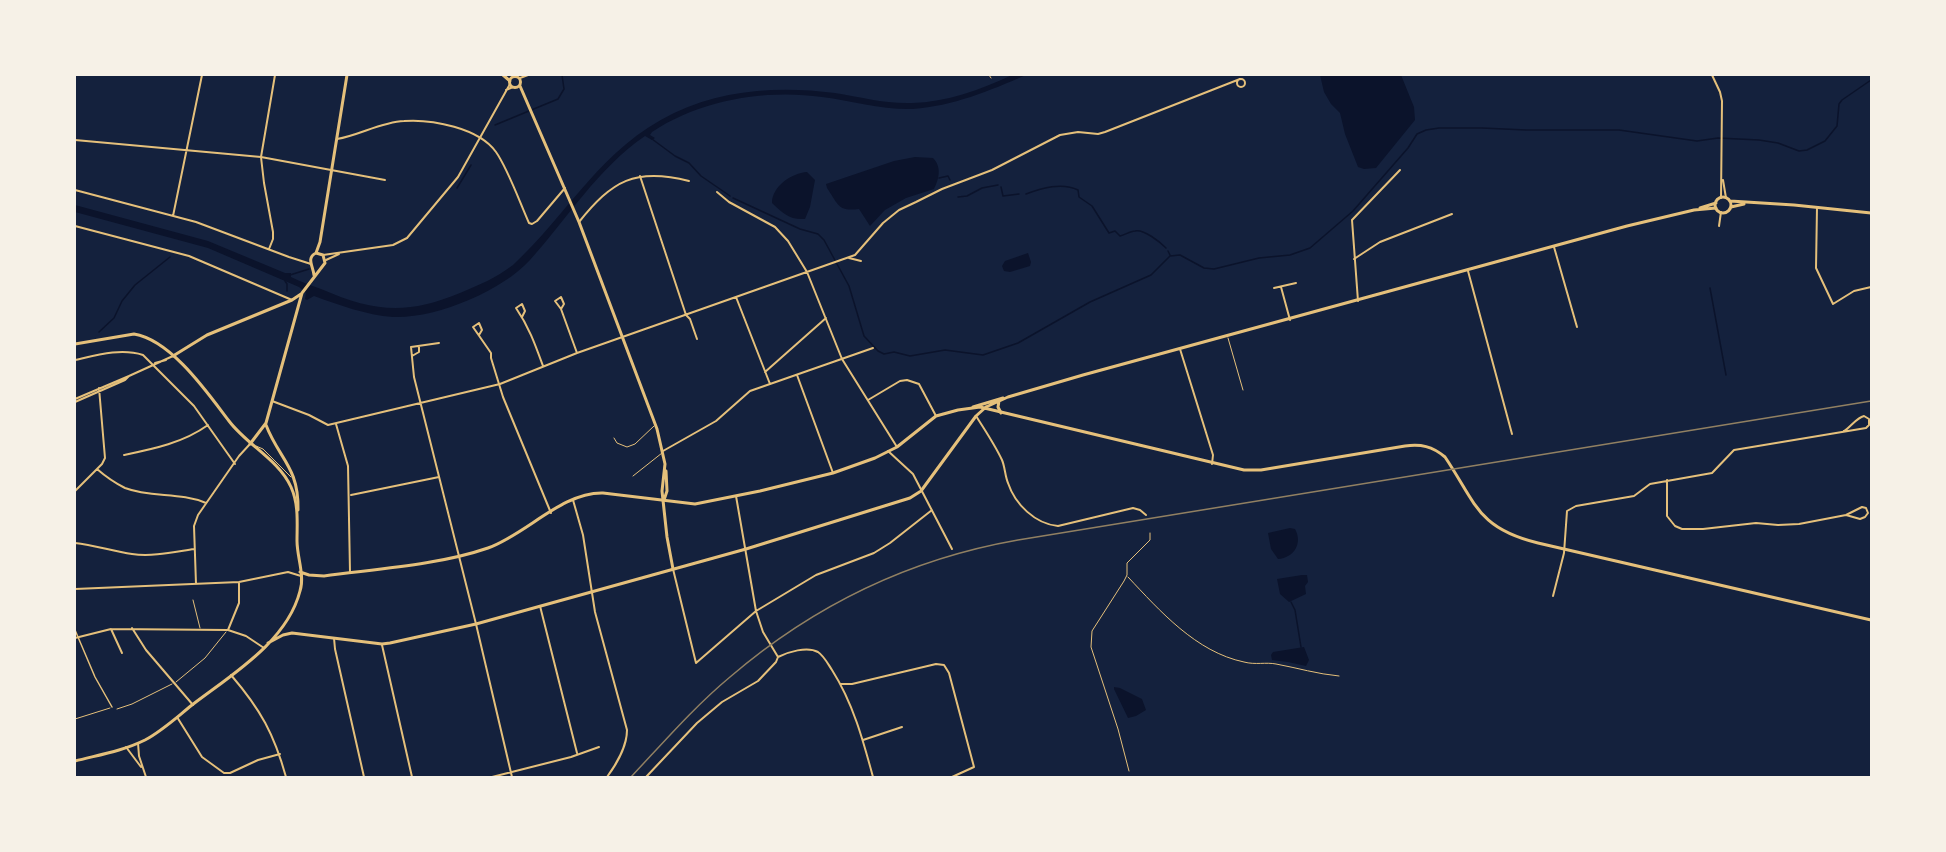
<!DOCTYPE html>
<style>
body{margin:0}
#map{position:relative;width:1946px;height:852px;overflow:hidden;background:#14213d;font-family:"Archivo Narrow",sans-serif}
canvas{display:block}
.frame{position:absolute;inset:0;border:76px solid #f6f1e7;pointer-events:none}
</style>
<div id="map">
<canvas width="1946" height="852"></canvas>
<div class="frame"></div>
</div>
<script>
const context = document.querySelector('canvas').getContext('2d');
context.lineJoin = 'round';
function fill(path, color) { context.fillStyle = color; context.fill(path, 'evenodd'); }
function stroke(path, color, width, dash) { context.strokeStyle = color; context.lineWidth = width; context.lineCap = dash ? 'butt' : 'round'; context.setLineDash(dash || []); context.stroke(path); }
const water = new Path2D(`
 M1012 75H1026C989 91 953 106 913 109 882 110 853 101 822 97 765 89 700 100 652 132L650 135 655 138 652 140 645 136C597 169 568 218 530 260 502 291 435 319 393 317 366 315 339 305 314 296L307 300 305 299 306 293 299 287 208 248 75 212V205L208 241 285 273H291V277C301 282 311 285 321 289 374 312 407 315 460 293 479 285 496 278 513 265 569 213 601 148 674 113 724 89 781 86 835 93 861 97 885 104 912 103 947 102 980 90 1012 75Z
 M1320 75H1401L1414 107 1415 120 1376 168 1364 169 1358 167 1345 134 1340 113 1331 104 1324 92Z
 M915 157 933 158C942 167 939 179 934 189L906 198 885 210 870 226 859 209C838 212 838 204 827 188L826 184 894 161Z
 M807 172 815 180 810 207 805 219C789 220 783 213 772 203 772 186 792 173 807 172Z
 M1028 253 1031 262 1030 266 1010 272 1004 271 1002 266 1005 261Z
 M1290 528 1295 529C1303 543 1294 558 1278 559L1271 549 1268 533Z
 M1302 575H1307L1308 582 1305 586 1306 594 1289 602 1280 594 1277 579Z
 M1304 647 1309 660 1306 666 1288 662 1272 660 1271 655 1273 652Z
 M1114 687 1120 688 1142 699 1146 710 1136 716 1128 718 1114 689Z`);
const stream = new Path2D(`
 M495 125 558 99 564 89 562 75
 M652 139 675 156 689 163 701 176 730 196
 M939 178 948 176 950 180
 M1001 187 1003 196 1019 194
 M457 188 471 165
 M1026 194C1042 188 1062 182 1078 190L1079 197 1092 206 1109 233 1115 231 1120 236C1125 235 1130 231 1135 231 1144 229 1160 242 1166 248
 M958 197 967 196 982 188 998 185
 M733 198 800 229 818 234 824 240 849 286 864 336 878 351 884 354 894 352 910 356 945 350 983 355 1018 343 1090 302 1151 275 1170 256 1180 255 1204 268 1214 269 1259 258 1290 255 1310 248 1353 211 1408 148 1417 134 1426 130 1439 128H1482L1526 130H1619L1697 141 1718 138 1759 140 1778 143 1799 151 1807 150 1825 141 1837 126 1839 104 1842 100 1871 80
 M1168 251 1170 255
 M290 275 309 269
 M285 281 287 284V291
 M1710 288 1726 375
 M99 332 114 318 122 301 135 285 170 257
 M1291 602 1295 610 1301 647`);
const service = new Path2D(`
 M989 75 991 78
 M1228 338 1243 390
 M614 438 617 443 627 447 635 444 654 426
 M256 446 263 449 291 477
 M633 476 662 453
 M1128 577C1160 611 1196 652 1244 662 1255 665 1266 662 1276 664 1298 668 1317 674 1339 676
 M193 600 200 628
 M176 682 205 658 226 632
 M117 709 132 704 172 684
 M75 719 110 708
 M1129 771 1118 729 1091 647 1092 631 1124 581 1127 575V563L1150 540V533`);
const pedestrian = new Path2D(`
 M75 630 95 677 112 707`);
const minor = new Path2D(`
 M1712 75 1720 92 1722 101 1721 198
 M1237 83a4 4 0 1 1 8 0a4 4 0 1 1-8 0Z
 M337 139C360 135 381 122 404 121 432 119 479 128 496 152 508 169 520 203 529 223L532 224 537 221 565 188
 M75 140 261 157 385 180
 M640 176 686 315 690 319 697 339
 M1723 180 1726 198
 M75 190 196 222 289 257 311 264
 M717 192 729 202 775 227 788 241 807 272 842 359 897 447
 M1817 207 1816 268 1833 304 1854 291 1871 287
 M173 216 202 75
 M579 222C612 181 635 167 689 181
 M75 226 189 256 292 300
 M1719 226 1721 212
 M1554 247 1577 327
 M269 249 273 239V232L264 183 261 157 275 75
 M849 258 861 261
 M1354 259 1380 242 1452 214
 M1468 271 1512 434
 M1281 287 1290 320
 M1274 288 1296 283
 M736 297 770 384
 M1358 301 1352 220 1400 170
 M561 309 564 304 561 297 555 301 561 309 577 353
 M522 317 525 311 522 304 516 308C529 327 535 344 543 366
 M479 335 482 330 479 323 473 327 491 353V358L503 397 551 513
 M439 343 411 347 414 377 476 624 512 777
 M1180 349 1213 455 1212 464
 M412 356 419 352V346
 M75 360C97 355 121 348 143 355L194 406 235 464
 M155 363 166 360
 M765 372 826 318
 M797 375 833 473
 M75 399 129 376
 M868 400 900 381 907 380 919 384 936 416
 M272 401 309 415 328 425 500 384 577 353 855 255 883 223 899 210 916 202 942 189 992 170 1060 135 1078 132 1098 134 1105 132 1240 79
 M75 402 125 380 129 376 173 356
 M976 416C985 430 995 445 1002 460 1005 467 1005 476 1008 483 1015 504 1035 524 1058 526L1133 508 1140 510 1146 515
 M336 424 348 466 350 572
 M663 451 716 421 750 391 873 348
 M888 451 913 474 952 549
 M124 455C153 449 183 443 208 425
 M97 469C105 476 115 483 125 488 151 498 180 492 206 503
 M1667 480V516L1675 526 1682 529H1703L1756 523 1778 525 1799 524 1846 515 1862 507 1866 508 1868 513 1865 517 1860 519 1846 515
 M75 491 102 464 105 458 99 388
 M351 495 439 477
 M736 496 756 611 763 632 778 657
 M573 500 583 535 595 612 627 730C627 746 616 765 607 777
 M75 543C94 545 112 551 132 554 152 557 174 552 194 549
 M673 569 696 663 756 611 816 575 874 553 890 543 932 510
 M196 584 194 526 198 515 239 456 250 444
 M75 589 239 582 288 572 301 576
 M1553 596 1564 553 1567 511 1576 506 1634 496 1650 484 1712 473 1734 450 1866 428 1869 425V419L1864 416C1856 418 1851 427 1843 432
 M540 606 577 753
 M132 628 146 650 193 705
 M111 629 122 653
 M228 630 239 603V582
 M75 638 111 629 228 630 246 636 264 648
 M334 638 335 649 364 777
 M382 645 412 777
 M231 675C261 710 274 734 286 777
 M841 684H852L936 664 944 665 949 673 974 767 952 777
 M177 717 202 757 224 773H230L258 760 280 754
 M863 740 902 727
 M138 743 139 756 146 777
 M126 747 141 767
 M492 777 571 757 599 747
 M646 777 697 723 722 702 758 681 776 662 778 657C788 652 807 646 818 652 824 656 828 664 832 670 853 703 863 740 873 777`);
const tertiary = new Path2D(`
 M520 78 528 75
 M506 90 513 87
 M323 255 393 245 407 238 458 177 510 84
 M326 260 339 254`);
const secondary = new Path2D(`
 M503 75 510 81
 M509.5 82a5.5 5.5 0 1 1 11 0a5.5 5.5 0 1 1-11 0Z
 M520 86 579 222 657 429 665 464 662 491 667 537 673 569
 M1715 205a8 8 0 1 1 16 0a8 8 0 1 1-16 0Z
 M1730 201 1794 205 1871 213
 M1731 207 1744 204
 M1700 208 1716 203
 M314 275C313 266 306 258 316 253L320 242 347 75
 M173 356 207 335 292 300 301 294
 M999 401 998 407 1001 413
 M973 407 1003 398
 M986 407 1008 397 1083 375 1627 226 1694 210 1716 208
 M266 425C279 459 299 467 298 510
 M250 444 266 423 302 293 325 263 323 255 316 253
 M664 500 667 491 666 471`);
const primary = new Path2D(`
 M75 344 134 334C171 340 207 392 229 421 247 445 279 460 291 487 299 505 297 523 297 541 297 557 305 576 300 591 287 642 231 675 192 705 177 717 162 731 145 740 123 751 98 755 75 761
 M300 572 309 575 324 576C376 569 439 565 488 548 527 534 562 492 603 493L695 504 760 491 833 473 875 458 897 447 936 416 958 410 980 407 1244 470H1261L1405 446C1421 444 1432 446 1445 457 1476 503 1477 528 1538 543L1871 620
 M268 643 283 635 292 633 382 644 390 643 476 624 746 549 910 498 921 491 976 416 986 407`);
const rail = new Path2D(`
 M631 777C663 743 694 707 730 677 814 605 909 559 1018 540L1871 401`);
fill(water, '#0b132b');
stroke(stream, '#0b132b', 1.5);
stroke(service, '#e5c07b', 1);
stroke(pedestrian, '#e5c07b', 1.5);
stroke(minor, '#e5c07b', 2);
stroke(tertiary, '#e5c07b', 2);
stroke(secondary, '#e5c07b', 3);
stroke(primary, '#e5c07b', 3);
stroke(rail, '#918062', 1.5);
</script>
